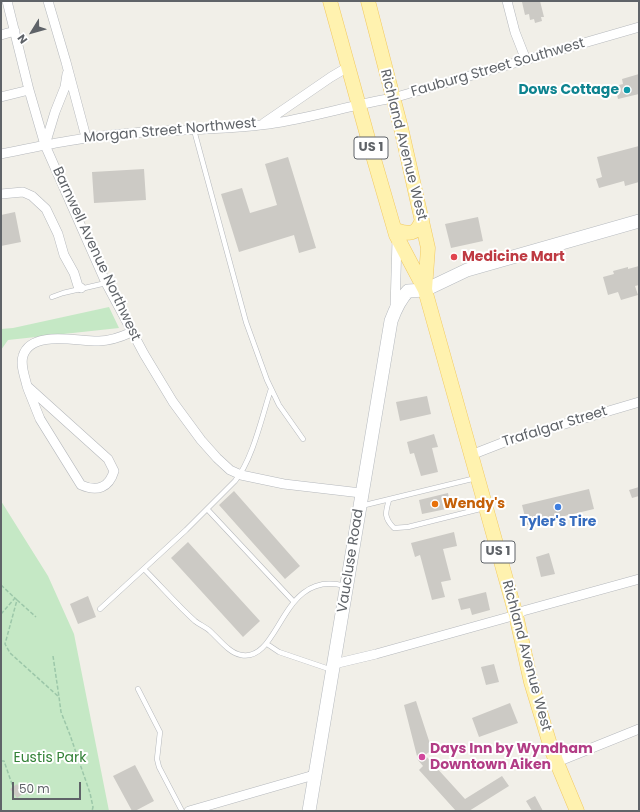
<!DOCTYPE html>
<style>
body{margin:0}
#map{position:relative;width:640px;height:812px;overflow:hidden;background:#f1efe8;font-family:Poppins,sans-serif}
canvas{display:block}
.frame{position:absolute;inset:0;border:2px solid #5f6368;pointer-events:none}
.north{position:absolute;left:12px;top:12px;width:40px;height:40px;-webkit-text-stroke:3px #fff;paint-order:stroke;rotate:233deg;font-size:11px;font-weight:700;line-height:16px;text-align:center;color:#5f6368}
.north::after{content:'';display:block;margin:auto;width:14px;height:18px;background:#5f6368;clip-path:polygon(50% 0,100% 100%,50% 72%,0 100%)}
.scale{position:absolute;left:12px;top:782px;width:69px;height:18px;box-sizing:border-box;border:2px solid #5f6368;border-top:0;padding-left:5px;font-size:12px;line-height:14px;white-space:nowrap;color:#5f6368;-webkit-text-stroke:3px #fff;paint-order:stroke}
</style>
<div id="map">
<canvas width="640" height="812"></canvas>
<div class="frame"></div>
<div class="north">N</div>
<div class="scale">50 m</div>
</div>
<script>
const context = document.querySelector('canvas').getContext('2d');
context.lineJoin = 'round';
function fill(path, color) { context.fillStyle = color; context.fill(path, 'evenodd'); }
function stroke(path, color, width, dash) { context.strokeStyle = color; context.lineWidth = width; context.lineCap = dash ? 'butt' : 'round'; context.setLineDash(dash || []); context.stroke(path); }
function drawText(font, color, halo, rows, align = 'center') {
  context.font = font + ' Poppins,sans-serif'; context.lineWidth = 4; context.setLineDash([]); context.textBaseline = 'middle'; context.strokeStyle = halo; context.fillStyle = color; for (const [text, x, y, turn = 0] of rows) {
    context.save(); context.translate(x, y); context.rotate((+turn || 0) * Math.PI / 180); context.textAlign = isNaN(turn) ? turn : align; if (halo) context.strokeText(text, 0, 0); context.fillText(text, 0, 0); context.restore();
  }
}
const green = new Path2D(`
 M109 307 119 328 8 340 1 350V329L13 328Z
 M1 501 48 576 74 634 109 811H1Z`);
const building = new Path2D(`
 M527 1H540L544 17H541L542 21 535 23 534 19 530 20 529 14 525 15 522 2Z
 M639 74V94L618 99 615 86 623 84 622 79Z
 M639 146V182L625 186 624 181 599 188 596 179 602 177 597 157Z
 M288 157 316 248 299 253 294 235 239 252 221 194 242 188 250 213 277 205 265 164Z
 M144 169 146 200 94 203 92 172Z
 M15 212 21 242 1 246V215Z
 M478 217 483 241 451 248 445 224Z
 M639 266V285L635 286 638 295 621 300 618 292 608 295 603 277 614 274 613 271 628 267V269Z
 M427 396 431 414 400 421 396 402Z
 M434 434 438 447 432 448 438 472 421 476 414 453 410 454 407 442Z
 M639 487V496L632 498 629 490Z
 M589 489 594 509 527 525 522 505Z
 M234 491 300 566 285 579 219 505Z
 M448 493 451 508 422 514 419 500Z
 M454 532 457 546 443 549 451 580 441 582 445 597 432 600 420 555 415 557 411 543Z
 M188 542 260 621 243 637 171 558Z
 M549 553 555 574 541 577 536 557Z
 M486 592 490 610 472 615 470 608 461 610 458 599Z
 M88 596 96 617 78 624 70 604Z
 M494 664 499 682 486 685 481 667Z
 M416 701 432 750 425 755 465 799 502 776 509 786 469 811H456L419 770 423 766 418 760 404 705Z
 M510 703 518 723 479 737 472 718Z
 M135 765 154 801 135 811H132L113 776Z
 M17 784 24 793 17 798 10 789Z
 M535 796 543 811H532L526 801Z`);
const path = new Path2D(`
 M1 585 17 600 5 644 10 653 59 697 61 712 70 735 90 793 93 807 92 811
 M17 600 36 617
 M1 614 15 598
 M53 656 59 697
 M1 761H4L13 787`);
const lane = new Path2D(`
 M194 130 246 322 267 380 279 405 303 439
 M52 297 63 293 106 283
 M389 500C385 513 384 518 394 528L408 527 484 508
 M361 506 476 478
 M208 510 294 602
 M144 569C161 586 177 605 195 621 200 625 206 627 210 631 219 639 229 653 241 655 281 663 280 568 345 586
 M100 609 186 530 235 481C253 459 262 416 271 389
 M267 644 279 652 332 670
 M138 689 160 732 157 759 159 767 182 811`);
const street = new Path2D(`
 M7 1 29 90 45 145 106 283 144 354 173 402 201 440 217 458 230 470 241 475 284 484 361 493
 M48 1 66 62 86 137
 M507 1 515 32 526 60
 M1 35 15 31
 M1 97 29 90
 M264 123 331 77 348 67
 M45 145 55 112 65 87 67 74
 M1 154C45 145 88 136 133 133 178 129 224 130 269 124 311 118 351 105 393 98L639 27
 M1 194 23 192 32 196 46 209 58 234 64 255 74 273 78 286 81 288
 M395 309 397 240
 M27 386 108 459 114 471C109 488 97 492 81 485L40 419 28 389 27 386C25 377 20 365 23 356 31 329 79 342 99 341 111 341 121 337 132 332
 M471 455 507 441 639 402
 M334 664 376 654 516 615 523 611 639 579
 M557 762 639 729
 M189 811 314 775`);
const secondary = new Path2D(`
 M309 811 391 321C395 310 400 299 408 291L425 290 467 270 639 221`);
const primary = new Path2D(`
 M330 1 369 142 396 235 425 290 516 615 531 682 552 751 577 811
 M368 1 401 128 428 248 425 289
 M395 230C409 234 416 236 422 220`);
const markers = [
 [627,90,4,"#0f9aa8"],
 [454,257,4,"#e0444e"],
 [435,504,4,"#e8710a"],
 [558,507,4,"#3f7fe0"],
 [422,757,4,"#d1479c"]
];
const shields = [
 [371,148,34],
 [498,552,34]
];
const shieldNames = [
 ["US 1",371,148],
 ["US 1",498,552]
];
const streetNames = [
 ["Fauburg Street Southwest",498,68,-16],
 ["Morgan Street Northwest",170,131,-5],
 ["Richland Avenue West",403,145,76],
 ["Barnwell Avenue Northwest",96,254,65],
 ["Trafalgar Street",555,427,-17],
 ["Vaucluse Road",351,561,-81],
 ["Richland Avenue West",526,656,75]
];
const cultureNames = [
 ["Dows Cottage",619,90]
];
const healthNames = [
 ["Medicine Mart",462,257]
];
const foodNames = [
 ["Wendy's",443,504]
];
const shopNames = [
 ["Tyler's Tire",558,522]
];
const hotelNames = [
 ["Days Inn by Wyndham",430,749],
 ["Downtown Aiken",430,765]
];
const parkNames = [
 ["Eustis Park",50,758]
];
fill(green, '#c5e8c5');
fill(building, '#cccac5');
stroke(lane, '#b5b8bc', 5.5);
stroke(street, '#b5b8bc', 10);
stroke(secondary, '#b6babf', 14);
stroke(primary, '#f2c960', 15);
stroke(path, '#9cc7a9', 1.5, [4, 2]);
stroke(lane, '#fff', 4.5);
stroke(street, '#fff', 9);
stroke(secondary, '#fff', 13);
stroke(primary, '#fff2af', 14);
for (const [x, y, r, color] of markers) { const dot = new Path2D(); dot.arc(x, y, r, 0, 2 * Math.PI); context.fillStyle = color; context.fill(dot); stroke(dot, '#fff', 1.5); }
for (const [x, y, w] of shields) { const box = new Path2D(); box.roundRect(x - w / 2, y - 11, w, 22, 3); context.fillStyle = '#fff'; context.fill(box); stroke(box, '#5f6368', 1); }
drawText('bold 13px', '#5f6368', null, shieldNames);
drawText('14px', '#5f6368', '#fff', streetNames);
drawText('bold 14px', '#0d838f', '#fff', cultureNames, 'right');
drawText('bold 14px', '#be3a42', '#fff', healthNames, 'left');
drawText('bold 14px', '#c56008', '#fff', foodNames, 'left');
drawText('bold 14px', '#366cbe', '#fff', shopNames);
drawText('bold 14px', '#b23c85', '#fff', hotelNames, 'left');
drawText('14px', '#348238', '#fff', parkNames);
</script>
